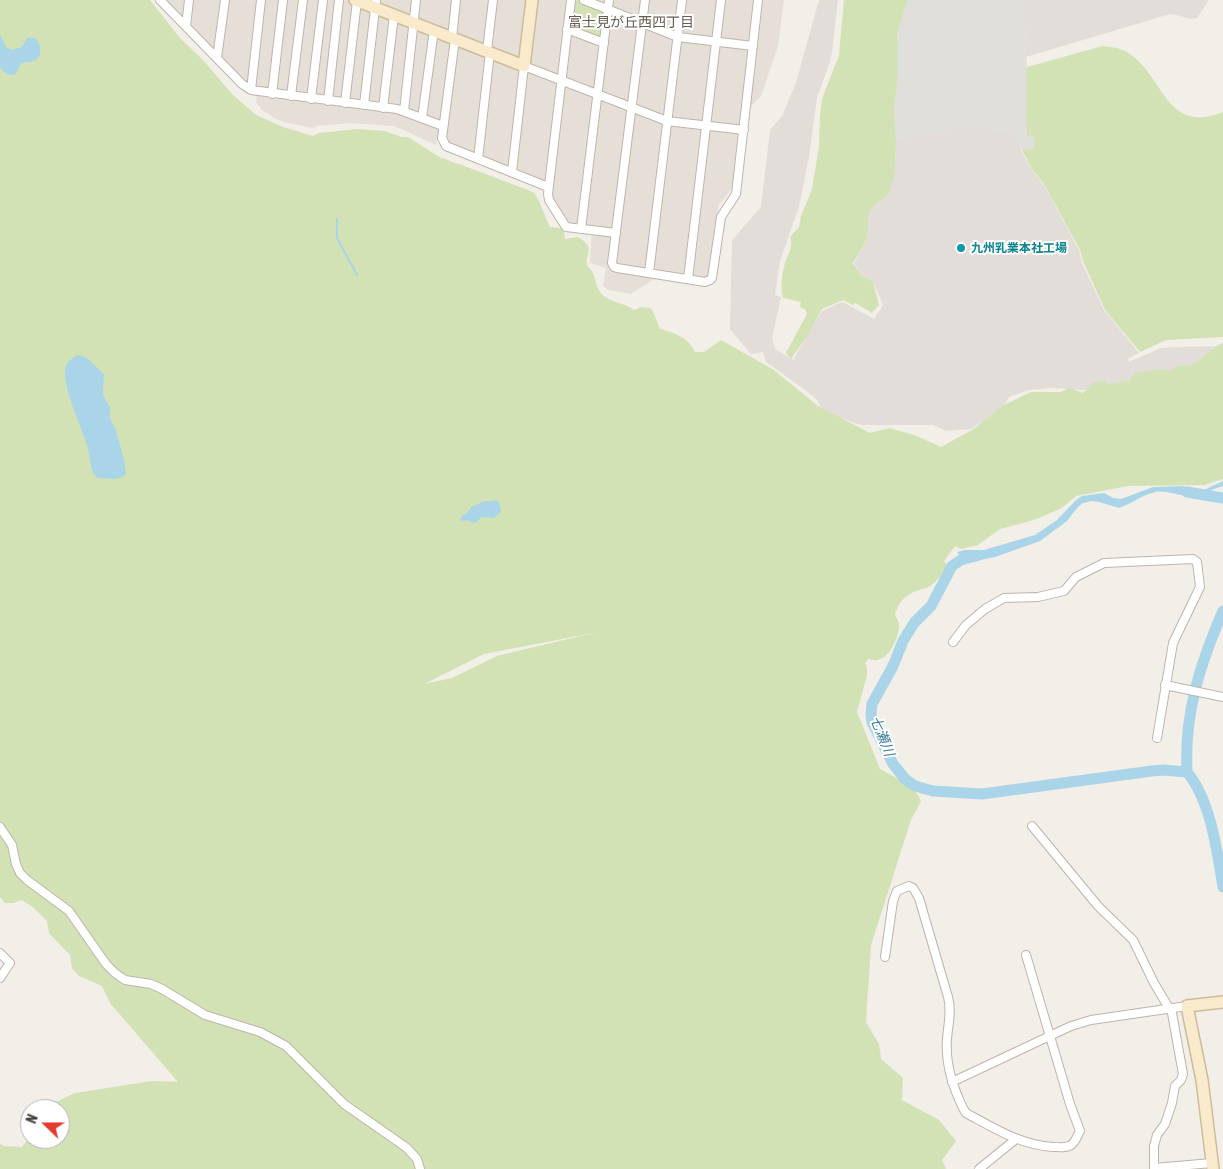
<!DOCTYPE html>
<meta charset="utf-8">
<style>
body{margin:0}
#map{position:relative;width:1223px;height:1169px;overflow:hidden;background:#f2eee8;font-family:"Asap Condensed",sans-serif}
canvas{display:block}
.north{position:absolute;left:20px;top:1099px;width:50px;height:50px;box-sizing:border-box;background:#fff;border:1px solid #b5b2af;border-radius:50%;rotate:292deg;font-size:14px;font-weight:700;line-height:20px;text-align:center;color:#453e37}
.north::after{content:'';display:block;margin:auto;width:18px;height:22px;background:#e4392d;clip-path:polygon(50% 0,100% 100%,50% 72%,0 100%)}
</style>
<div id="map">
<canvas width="1223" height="1169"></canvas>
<div class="north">N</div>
</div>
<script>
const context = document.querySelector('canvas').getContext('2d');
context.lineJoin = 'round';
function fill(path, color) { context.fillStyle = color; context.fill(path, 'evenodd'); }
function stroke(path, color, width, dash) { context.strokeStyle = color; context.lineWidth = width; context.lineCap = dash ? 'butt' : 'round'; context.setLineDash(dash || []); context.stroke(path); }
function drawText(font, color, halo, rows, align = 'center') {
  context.font = font + ' "Asap Condensed","Noto Sans JP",sans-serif'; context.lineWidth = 4; context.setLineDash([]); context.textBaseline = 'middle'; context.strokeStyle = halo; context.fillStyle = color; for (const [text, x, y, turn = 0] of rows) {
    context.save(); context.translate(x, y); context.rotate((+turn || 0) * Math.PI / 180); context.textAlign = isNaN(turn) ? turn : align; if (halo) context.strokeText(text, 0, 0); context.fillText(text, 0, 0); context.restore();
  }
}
const residential = new Path2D(`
 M164 0H784L778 46 761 96 741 116 734 186 719 205 709 275 704 278 665 272 631 294 609 290 603 286 606 268 590 263 592 228 567 224 551 197 552 184 437 138 436 145 406 131 393 126 350 123 317 126 313 128 284 122 274 118 262 110 256 102 257 90 245 82Z`);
const industrial = new Path2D(`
 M819 0H838L832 52 830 62 817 98 809 157 799 207 780 261 775 295 781 297 772 338 775 349 793 360 821 312 837 304 843 302 874 319 883 305 873 281 861 275 854 263 865 243 868 232 869 215 872 208 889 194 896 155 894 107 897 87 899 59 897 34 908 0H1209L1197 18 1190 19 1177 15 1170 14 1026 57 1027 65 1021 80 1017 142 1030 167 1045 187 1079 250 1082 263 1104 310 1139 353 1128 358 1129 362 1161 348 1174 347 1220 346 1221 372 1132 382 1083 390 1051 388 1029 390 1009 397 1002 409 971 429 946 431 933 425H861L838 417 822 410 817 400 804 389 766 362 763 352 751 354 730 329 732 240 761 207 770 130 782 116 796 83Z`);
const green = new Path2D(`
 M0 0H150L180 38 203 60 232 94 256 115 283 127 313 136 319 133 357 129 384 131 402 137H408L441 158C448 159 452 163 459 164L528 190 534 193 538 199 550 227 561 228 564 232 565 239 578 237C599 249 582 256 588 267 590 269 592 271 593 273 596 279 596 287 600 292 608 303 624 302 634 310L641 307 650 308 653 311 660 329C675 333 688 337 695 352H704L721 340 774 370 818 406 870 433 890 428 917 436 941 447 972 430 1004 405 1031 392H1061L1070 388 1083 393 1094 382 1105 381 1108 384 1129 381 1135 373C1147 372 1159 367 1170 371 1177 363 1185 368 1193 364 1204 358 1211 348 1223 343V479L1204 485 1128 486 1076 496 1062 508 1034 520 1000 529 978 545 961 549 955 546 944 561 948 566C943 574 937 581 930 586 927 588 922 589 919 590 905 595 900 600 895 614 896 618 899 621 899 625 899 637 890 659 876 660 873 661 871 659 868 659L865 663 867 669V675L857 712 880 769 913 787 921 801 911 820 871 945 866 1022 879 1044 881 1059 903 1078 902 1100 939 1120 956 1141 942 1160 946 1169H0V1144L3 1146 22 1147 30 1137V1139H60V1109H51L56 1102 75 1093 152 1081 178 1082 110 1003 102 986 79 976 72 968 70 955 49 933 47 921 34 908 22 900 13 903H5L0 897ZM593 633 497 656 452 678 424 684 484 654Z
 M576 0 603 11 604 13 600 38 573 27 572 24Z
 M844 0H908L897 34 899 59 897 87 894 107 896 141 895 171 889 194 872 208 869 215 868 232 865 243 853 263 861 275 873 281 879 305 872 313 855 303 853 305 843 300 822 309 808 335 791 359 786 353 807 314 805 309 800 307 801 302 783 298C780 286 782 275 785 263 788 253 794 248 790 237L799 227 801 216 812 189 819 147 820 116 822 99 839 55Z
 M1103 46C1110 47 1119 48 1125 51 1164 72 1164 136 1223 112V337L1166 340 1140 352 1105 310 1083 261 1080 250 1045 186 1030 166 1018 141 1022 79 1027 67Z`);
const parking = new Path2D(`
 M908 0H1024L1029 45 1026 46 1028 55 1026 58 1027 136 1035 137 1034 149 1027 150 1020 148 1013 137 1005 132 987 131 985 124 896 141 894 107 897 87 898 40Z`);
const water = new Path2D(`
 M0 35 6 47 12 50 22 47 27 38H36C40 44 44 57 34 61 30 63 25 62 21 63L16 74C9 77 4 73 0 67Z
 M77 355C88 355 95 367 104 374L103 394 110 408V418L116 430 124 460 126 474C119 482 107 478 98 478 90 473 90 455 87 445 81 426 63 388 65 370 66 362 71 359 77 355Z
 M1223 481V486C1211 489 1202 497 1190 496 1178 496 1167 490 1155 492 1142 495 1131 504 1119 508L1099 502 1092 501 1083 503 1078 507 1067 521 1040 541 995 557 966 563 957 552 965 550H984L1035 535 1057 520 1075 501 1082 496 1104 493 1113 498 1121 499 1153 487 1184 486 1187 488V491L1204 490Z
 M496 500 499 502 501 512 494 518 481 517 477 522 473 523 468 520 460 521 461 517 468 512 472 506C477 506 481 501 486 501 490 501 492 502 496 500Z`);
const stream = new Path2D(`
 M337 219V238L357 275`);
const river = new Path2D(`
 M1187 492 1223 498
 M976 556 961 560 952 566 931 606 914 623 903 641 893 666 872 704 871 714 872 722 893 764 905 779 915 786 933 791 982 794 1152 771 1163 770 1187 772C1211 801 1217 851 1223 887
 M1187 772C1184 714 1200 664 1223 611`);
const street = new Path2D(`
 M160 0 242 84 251 90 397 109 443 126
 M571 0 548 194 549 200 566 227 616 233
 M584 0 678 37 753 46
 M645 0 612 263 614 267 617 268 705 282 710 280 712 278 721 217 736 194 758 0
 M186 26 189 0
 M567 29 604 43
 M452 38 456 0
 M455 39 442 138 446 146 548 187
 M487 51 493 0
 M217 58 225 0
 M251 90 261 0
 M272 94 283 0
 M291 96 303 0
 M311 99 323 0
 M328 101 339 0
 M345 103 357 1
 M364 105 376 0
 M383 108 394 15
 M404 111 416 0
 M422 118 434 30
 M478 159 490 52
 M512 172 524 66 667 121 744 130
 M581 229 609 0
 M649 273 682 0
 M688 279 721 0
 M953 642 966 625 985 609 1004 598 1038 597 1064 591 1076 577 1104 563 1193 559 1197 562 1200 587 1173 643 1157 738
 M1165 685 1223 697
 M1032 826 1098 906 1133 940 1154 983 1172 1013 1183 1074 1181 1080 1175 1086 1172 1103 1165 1124 1157 1135 1154 1146V1169
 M0 827 12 845 16 864 20 873 27 880 69 911 106 964 115 973 125 980 151 984 162 989 205 1015 260 1032 286 1046 344 1104 407 1148 417 1159 420 1169
 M0 953 10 963 0 978
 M885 957 893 901 897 891 909 886 913 888 919 898 948 997C952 1011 948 1025 947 1039 945 1064 953 1088 964 1110L966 1113C994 1128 1020 1145 1053 1147 1058 1147 1064 1148 1069 1146 1075 1144 1077 1136 1080 1131L1070 1104 1026 955
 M952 1082 1071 1026 1091 1020 1187 1006
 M1154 1168 1212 1163
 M979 1169 1016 1139`);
const secondary = new Path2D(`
 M355 0 524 66 532 0
 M1213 1169 1202 1080 1187 1006 1223 1002`);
const markers = [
 [961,248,5,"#0f9aa8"]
];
const cultureNames = [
 ["九州乳業本社工場",971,248]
];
const neighbourhoodNames = [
 ["富士見が丘西四丁目",631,23]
];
const waterNames = [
 ["七瀬川",882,736,68]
];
fill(residential, '#e5dfd7');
fill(industrial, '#e2ddd9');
fill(green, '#d2e2b5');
fill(parking, '#e1dfdc');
fill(water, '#aad5e9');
stroke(stream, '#aad5e9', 2);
stroke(river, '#aad5e9', 11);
stroke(street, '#bdb5ab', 10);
stroke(secondary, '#cdbc9c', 14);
stroke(street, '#fff', 8);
stroke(secondary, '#f9eacb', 11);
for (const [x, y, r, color] of markers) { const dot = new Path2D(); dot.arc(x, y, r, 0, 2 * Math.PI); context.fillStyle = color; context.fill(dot); stroke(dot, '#fff', 2); }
drawText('bold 12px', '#0d838f', '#fff', cultureNames, 'left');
drawText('14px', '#665b50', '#fff', neighbourhoodNames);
drawText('italic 14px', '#397c9f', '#fff', waterNames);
</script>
